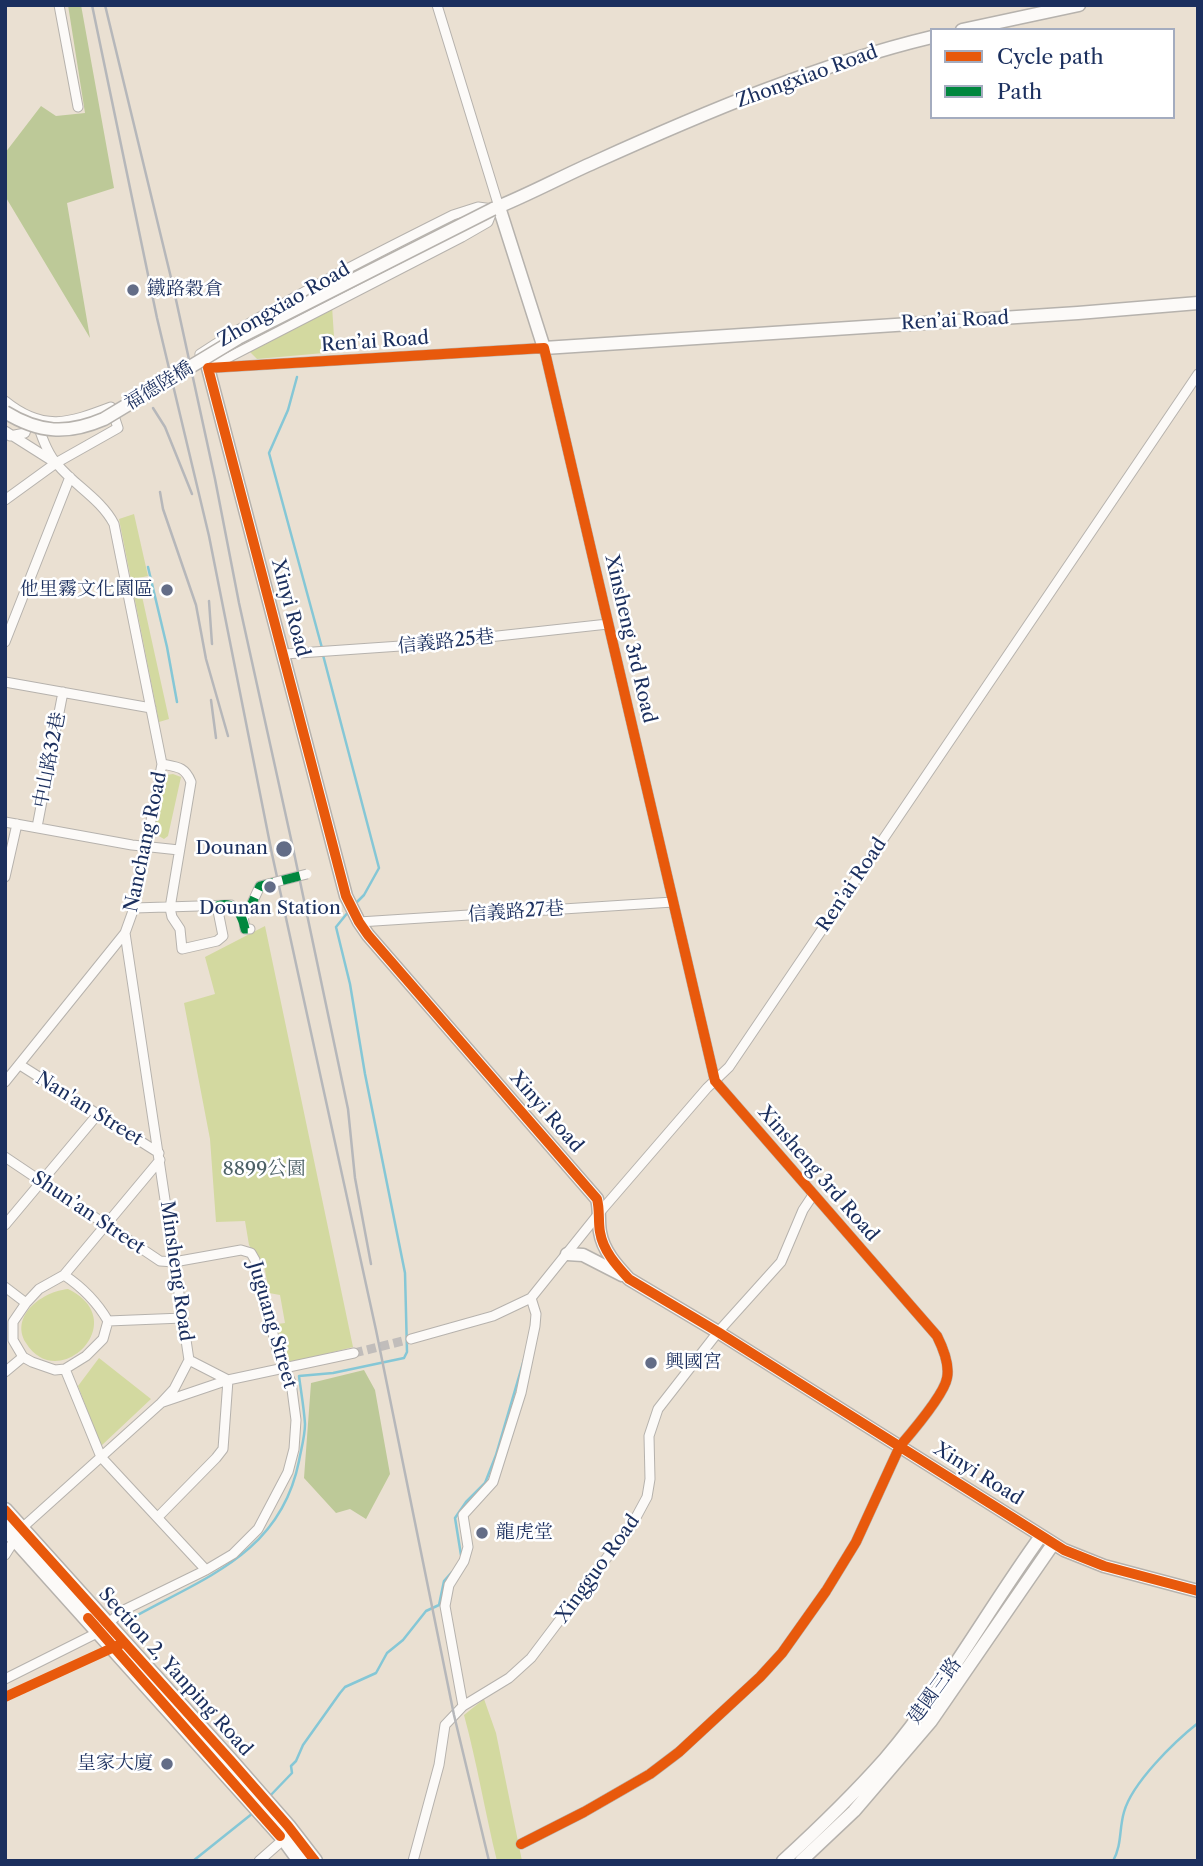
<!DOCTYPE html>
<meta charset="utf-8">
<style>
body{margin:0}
#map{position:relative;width:1203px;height:1866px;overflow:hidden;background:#eae0d2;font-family:"Libre Caslon Text",serif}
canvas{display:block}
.frame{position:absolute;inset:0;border:7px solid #1b2f5e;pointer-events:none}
.legend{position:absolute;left:930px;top:28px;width:245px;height:91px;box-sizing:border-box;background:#fff;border:2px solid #a4acbf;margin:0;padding:9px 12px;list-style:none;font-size:21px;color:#1b2f5e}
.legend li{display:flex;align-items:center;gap:14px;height:35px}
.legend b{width:35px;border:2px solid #a4acbf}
</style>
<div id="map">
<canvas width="1203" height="1866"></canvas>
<div class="frame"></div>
<ul class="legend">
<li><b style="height:9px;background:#e8590c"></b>Cycle path</li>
<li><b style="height:9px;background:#00873e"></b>Path</li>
</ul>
</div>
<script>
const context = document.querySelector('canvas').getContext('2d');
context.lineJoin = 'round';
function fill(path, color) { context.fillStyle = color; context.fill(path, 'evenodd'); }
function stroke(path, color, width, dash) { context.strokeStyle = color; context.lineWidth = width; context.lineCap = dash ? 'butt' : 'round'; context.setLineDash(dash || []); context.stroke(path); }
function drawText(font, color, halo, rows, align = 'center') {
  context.font = font + ' "Libre Caslon Text","Noto Serif TC",serif'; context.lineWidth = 5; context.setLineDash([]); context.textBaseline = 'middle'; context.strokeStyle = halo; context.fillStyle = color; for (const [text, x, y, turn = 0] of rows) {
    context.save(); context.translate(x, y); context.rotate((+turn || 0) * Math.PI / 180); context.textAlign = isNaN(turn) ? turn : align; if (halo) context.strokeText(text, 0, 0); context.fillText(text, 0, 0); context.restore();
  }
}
const green = new Path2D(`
 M332 306 335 352 257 359 249 351Z
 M134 514 148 576 138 578 169 719 159 722 119 519Z
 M173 774 181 777 168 836 164 839 152 832 164 779 166 775Z
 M265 926 353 1347 286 1364 277 1324 285 1323 280 1295 269 1293 265 1270 249 1245 245 1221 216 1222 210 1139 184 1003 215 994 205 957Z
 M68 1289C134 1321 58 1395 26 1343 9 1315 44 1291 68 1289Z
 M99 1358 151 1399 101 1446 78 1386Z
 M484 1699 496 1733 522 1861H497C485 1812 477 1763 464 1715Z`);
const forest = new Path2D(`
 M68 5H81L114 188 67 203 90 338 5 196V153L41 106 56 116 85 113Z
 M364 1370 375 1390 390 1474 366 1519 350 1509 336 1513 304 1478 311 1383Z`);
const stream = new Path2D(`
 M297 377 288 410 269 453 322 648
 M148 567 167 647 177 702
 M323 655 379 868 364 895 356 903
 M461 1555 455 1518 466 1502 485 1483 496 1455 525 1356
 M125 1622C199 1579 280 1557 299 1461 301 1450 305 1436 305 1424 304 1408 301 1392 299 1376L333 1373 404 1358 407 1352 405 1273 365 1074 350 984 336 927 349 911
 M268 1798 292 1773 291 1766 296 1761 303 1745 340 1693 345 1687 376 1673 387 1653 403 1640 426 1611 439 1605 444 1581 452 1572
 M193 1861 253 1813
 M1113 1861C1122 1845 1119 1829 1124 1812 1132 1783 1174 1742 1198 1723`);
const streetTunnel = new Path2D(`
 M354 1353 411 1339`);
const street = new Path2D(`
 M59 5 78 107
 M437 5 499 207
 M478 207 493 209 488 222 462 237 208 368 200 354C281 301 367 258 453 215Z
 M208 368 544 348 715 1081 937 1336C943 1348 950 1364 947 1378 944 1395 912 1432 900 1446L856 1542 826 1591 782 1653 760 1677 679 1752 650 1774 584 1812 521 1844
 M5 401C43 432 69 423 111 407L118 428 56 463 5 500
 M5 431 54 462
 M10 436 25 433 29 420
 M5 642 70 477
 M285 654 415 645 608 624
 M5 682 151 708
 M162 764C178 767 185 767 191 782L170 908 172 917 180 929 182 949 217 941 223 936 217 906
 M5 822 132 845 179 850
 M37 827 63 692
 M5 877 17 824
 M134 908 231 905 243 916 245 929H250
 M359 922 673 902
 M20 1065 159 1153
 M5 1082 125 933 134 908 162 764 114 524C101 499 75 486 57 464 48 454 42 438 38 425
 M5 1157 160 1261 174 1262 241 1250 251 1253 255 1260 278 1354 291 1382 296 1420 294 1449 288 1472 258 1529 233 1554 206 1570 122 1611 99 1632 5 1679
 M5 1225 98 1114
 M64 1275C82 1287 97 1302 108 1321L103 1339 86 1356 65 1369 55 1370 32 1362 23 1357 13 1340V1322L26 1303 39 1289 64 1275 160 1160
 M5 1287 26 1303
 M108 1321 183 1318
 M411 1339 493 1316 531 1298 600 1212 707 1088 729 1067 1198 374
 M65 1369 101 1457 206 1570
 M5 1372 23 1357
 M163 1402 228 1380 354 1353
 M158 1517 216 1458 223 1449 228 1380 189 1360
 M5 1555 22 1528 161 1403 174 1389 189 1360 125 933
 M463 1706 445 1606 449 1585 464 1561 468 1547 463 1515 493 1482 521 1393 535 1326 536 1314 531 1298
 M259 1861 284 1839
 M413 1861 439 1765 445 1725 463 1706 509 1678 531 1658 633 1523 647 1497 650 1479 649 1436 658 1409 718 1332 781 1262 803 1210 813 1195`);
const secondary = new Path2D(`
 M962 30 1079 5
 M499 207 544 348 1078 313 1198 303
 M493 209C528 195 561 177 595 162 701 114 819 64 932 37
 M208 368 346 896 359 922 368 935 597 1199C600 1210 598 1221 600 1232 603 1251 617 1266 629 1279L718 1332 1064 1550 1104 1566 1198 1591
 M567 1254 583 1255 622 1275
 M783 1861C819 1828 853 1795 885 1759 944 1690 988 1609 1041 1536
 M801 1861 854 1811 931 1721 1053 1544`);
const primary = new Path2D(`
 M5 1510 231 1761 288 1826 315 1861
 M5 1528 284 1839 300 1861`);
const rail = new Path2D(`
 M92 5 157 318 209 536 272 854 376 1330 454 1715 489 1861
 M105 5 173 286 215 479 239 603 293 848 348 1109 355 1178 371 1264
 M153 408 165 427 192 494
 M160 492 163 509 196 605 206 659 228 736
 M209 601 212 644
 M211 700 216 738`);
const streetBridge = new Path2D(`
 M247 914 260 886 307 874`);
const secondaryBridge = new Path2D(`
 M5 412C39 433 67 435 104 419L238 338 493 209`);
const quiet = new Path2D(`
 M217 906C234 900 242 914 245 929H250
 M247 914 260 886 307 874`);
const cycleway = new Path2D(`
 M5 1510 231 1761 288 1826 315 1861
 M88 1618 280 1836
 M5 1697 123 1643
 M521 1844 584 1812 650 1774 679 1752 760 1677 782 1653 826 1591 856 1542 900 1446C912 1432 944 1395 947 1378 950 1364 943 1348 937 1336L715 1081 544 348 208 368 346 896 359 922 368 935 597 1199C600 1210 598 1221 600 1232 603 1251 617 1266 629 1279L718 1332 1064 1550 1104 1566 1198 1591`);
const markers = [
 [133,290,7,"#636d87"],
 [167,590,7,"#636d87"],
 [284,849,9,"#636d87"],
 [270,887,7,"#636d87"],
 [651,1363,7,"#636d87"],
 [482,1533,7,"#636d87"],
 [167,1764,7,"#636d87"]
];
const streetNames = [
 ["Zhongxiao Road",807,77,-20],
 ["Zhongxiao Road",284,305,-30],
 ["Ren’ai Road",955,321,-3],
 ["Ren’ai Road",375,342,-4],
 ["福德陸橋",159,386,-31],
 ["Xinyi Road",290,608,75],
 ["Xinsheng 3rd Road",630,639,77],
 ["信義路25巷",446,642,-6],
 ["中山路32巷",50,760,-79],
 ["Nanchang Road",146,842,-78],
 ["Ren’ai Road",852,885,-56],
 ["信義路27巷",516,912,-4],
 ["Nan'an Street",89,1109,32],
 ["Xinyi Road",546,1112,49],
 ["Xinsheng 3rd Road",818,1174,49],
 ["Shun’an Street",88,1213,34],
 ["Minsheng Road",176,1271,82],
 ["Juguang Street",272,1325,74],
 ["Xinyi Road",978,1474,32],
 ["Xingguo Road",598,1569,-54],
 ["Section 2, Yanping Road",175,1672,48],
 ["建國三路",935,1691,-54]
];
const poiNames = [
 ["鐵路穀倉",147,290],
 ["他里霧文化園區",153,590,"right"],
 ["Dounan",268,849,"right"],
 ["Dounan Station",270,909,"center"],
 ["興國宮",665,1363],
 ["龍虎堂",496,1533],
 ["皇家大廈",153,1764,"right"]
];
const parkNames = [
 ["8899公園",264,1170]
];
fill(green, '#d3d9a0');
fill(forest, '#bdc998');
stroke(stream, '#85c7d6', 2.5);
stroke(streetTunnel, '#c1bdbb', 9, [9, 4.5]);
stroke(street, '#b6b2ad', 11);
stroke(secondary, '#b6b2ad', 15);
stroke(primary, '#b6b2ad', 17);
stroke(street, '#fcfaf8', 9);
stroke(secondary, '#fcfaf8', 12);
stroke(primary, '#fcfaf8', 14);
stroke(rail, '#b6b7ba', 2.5);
stroke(streetBridge, '#b6b2ad', 11, []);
stroke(secondaryBridge, '#b6b2ad', 15, []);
stroke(streetBridge, '#fcfaf8', 9);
stroke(secondaryBridge, '#fcfaf8', 12);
stroke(quiet, '#00873e', 9, [18, 9]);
stroke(cycleway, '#e8590c', 10);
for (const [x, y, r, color] of markers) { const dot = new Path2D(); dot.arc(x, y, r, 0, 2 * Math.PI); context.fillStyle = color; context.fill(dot); stroke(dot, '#fff', 2.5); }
drawText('19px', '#1b2f5e', '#fff', streetNames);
drawText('19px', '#1b2f5e', '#fff', poiNames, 'left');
drawText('19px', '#4d6166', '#fff', parkNames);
</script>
